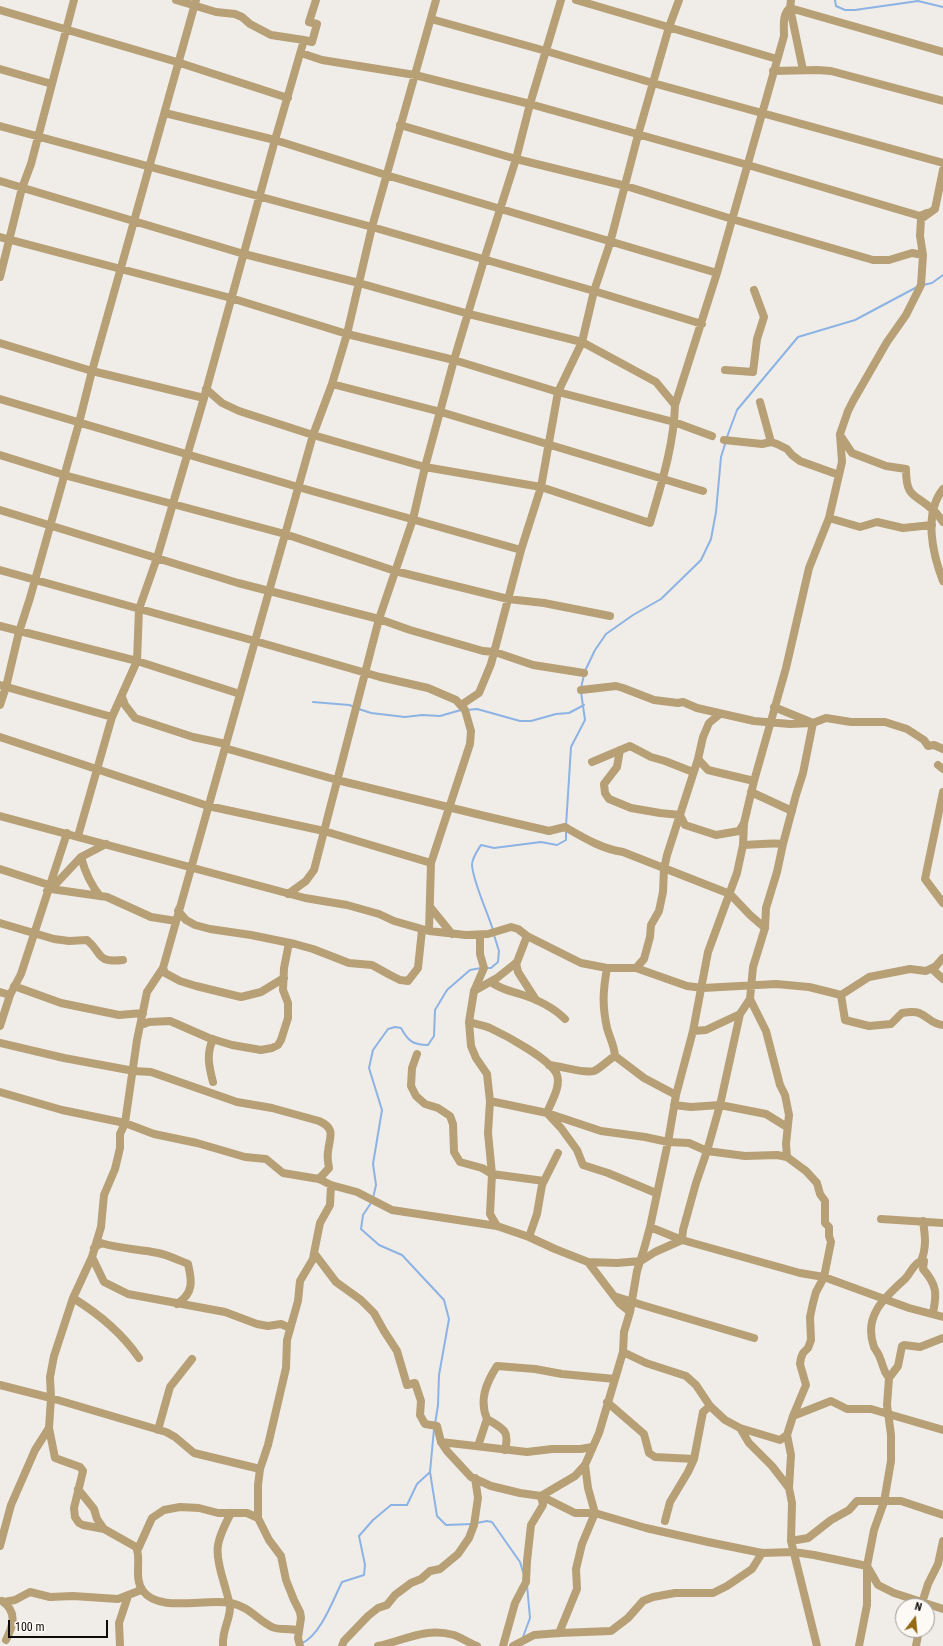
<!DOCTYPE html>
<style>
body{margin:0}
#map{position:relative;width:943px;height:1646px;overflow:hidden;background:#f0ede9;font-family:"Roboto Condensed",sans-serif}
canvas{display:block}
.north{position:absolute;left:895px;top:1598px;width:40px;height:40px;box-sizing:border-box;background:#fdfaf6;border:1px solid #9d9a98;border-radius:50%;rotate:16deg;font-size:11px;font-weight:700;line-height:16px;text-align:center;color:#0c0b0a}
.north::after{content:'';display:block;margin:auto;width:14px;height:18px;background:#936913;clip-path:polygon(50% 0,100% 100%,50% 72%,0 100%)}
.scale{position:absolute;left:8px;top:1620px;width:100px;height:18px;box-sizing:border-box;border:2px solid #0c0b0a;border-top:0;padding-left:5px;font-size:12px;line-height:14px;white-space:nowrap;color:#0c0b0a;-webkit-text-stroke:3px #fdfaf6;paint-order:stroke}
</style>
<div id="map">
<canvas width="943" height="1646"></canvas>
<div class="north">N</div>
<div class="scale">100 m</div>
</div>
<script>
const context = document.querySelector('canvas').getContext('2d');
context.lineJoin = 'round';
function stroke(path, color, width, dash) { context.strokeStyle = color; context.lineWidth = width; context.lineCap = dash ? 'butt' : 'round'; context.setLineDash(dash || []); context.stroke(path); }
const stream = new Path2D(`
 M835 0 836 6 845 10H855L918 1 943 7
 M923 285 932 283 943 275
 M727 437 737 410 798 337 855 320 917 287
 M585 671 595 650 606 634 633 615 661 599 701 560 711 539 716 512 721 457 726 441
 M581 688 584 675
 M313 702 349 705 355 707
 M359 709 371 713 405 717 422 715 440 716 461 710
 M467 710 477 709 520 721H531L556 714 569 713 584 705
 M566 826 571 747 585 720 581 692
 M493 930C488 913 473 882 472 865 472 858 477 851 481 845L494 848 541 842 557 845 566 840V830
 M487 968H491L498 962 499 951 494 935
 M373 1198 376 1185 373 1164 382 1110 369 1068 373 1050 388 1029 395 1027 401 1028C408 1041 413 1045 428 1045L434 1036 435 1010 447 990 470 970 481 968
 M371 1203 363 1215 361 1229 379 1245 402 1255 444 1300 449 1319 439 1375 438 1405 435 1424
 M434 1429 430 1472 437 1516 446 1525 473 1524
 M477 1523 487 1521 492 1522 520 1562 523 1572
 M523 1637 530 1618 527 1585
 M302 1643C320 1636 333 1600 342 1582L364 1575 365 1565 359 1536 373 1520 391 1505H407L417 1484 430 1472`);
const minor = new Path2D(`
 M176 0 216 12 235 14 242 17 250 24 271 35 304 40
 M576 0 777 59
 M0 10 177 62 288 98
 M431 19 546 51 653 83 943 163
 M301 53 322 60 415 75 530 104 748 165 920 216 927 213
 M0 69 52 84
 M803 70 790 8 943 52
 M773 71 817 70 831 71 943 101
 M165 113 275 140 386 175 717 273
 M400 125 516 159 626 186 732 219 873 260H889L912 253 923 255
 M0 126 372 227 594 291 702 324
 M0 181 244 254 359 283 469 314 582 342 656 382 675 405
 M0 237 231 298 347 334 454 360 558 392 674 422 712 436
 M0 277 22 188 31 164 74 0
 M0 343 92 371 204 398
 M725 370 753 372 757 339 764 317 754 290
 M332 384 441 412 703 491
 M206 389 222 403 239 411 313 435 425 467 541 487 650 523C661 485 674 445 675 405L717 273 784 36C784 27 782 14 790 8L791 0
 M0 399 298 487 521 550
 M760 402 771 442
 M840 435 852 453 886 466 906 469C906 499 915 493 933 510 937 513 940 518 943 522
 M724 440 762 444 771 442 777 444 787 449 792 455 800 461 839 475
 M0 455 64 475 285 534 395 571 508 599 544 603 610 616
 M943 489C923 514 933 555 943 581
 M0 510 238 583 379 619 410 630 483 651 495 652 533 665 584 673
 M829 518 860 527 877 522 903 528 932 525
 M0 570 255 641 380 677 428 688 456 700 465 710 471 731 470 744 431 863 429 931
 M0 626 137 661 240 694
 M0 685 112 717
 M581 690 616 686 623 688 654 700 678 703 683 702 697 708 754 721 790 724 813 723 826 718 851 722H885L907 729 924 740 928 746 934 745 943 749
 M122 697 125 705 135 718 193 737 226 744
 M0 705 6 687 19 632 30 598 79 423 92 371 196 0
 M461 705 479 693 491 664 521 550 541 487 558 392 582 342 594 291 610 243 638 135 669 27 679 0
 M0 737 208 806 324 831 431 863
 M228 749 337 780 489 817 549 831 565 827C584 838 602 849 623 852L730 894 750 915 765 928
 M620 750 617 767 604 784 605 793 609 799 631 808 660 813 680 815
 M698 759 708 770 754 781
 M592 762 630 746 651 757 665 761 693 772
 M938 765 943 769
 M751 792 792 811
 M943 792 925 879 943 903
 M680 815 685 825 716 835 739 831 744 823
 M0 816 305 898 347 905 379 914 394 921 429 931 466 935 488 934 511 927 518 929 527 936 581 963 607 968H636L687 986 703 988 776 984 809 987 841 995 845 1020 869 1026 891 1024 902 1013C908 1012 914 1011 919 1013 929 1017 931 1024 943 1025
 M78 836 112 717 137 661 139 609 157 558 204 398 275 140 304 40 312 42 317 24 309 22 316 0
 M743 845C754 845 774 842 783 844
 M81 857C85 872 90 884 100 896
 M0 869 49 885
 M51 889 81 857 106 844
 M47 891 51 889 107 897 151 917 176 921
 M288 894 306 881 314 870 379 619 413 519 425 467 454 360 484 260 516 159 530 104 561 0
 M431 908 452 934
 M179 909 178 911 186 920 195 925 210 929 251 935 295 944 313 949 349 963 372 965 390 975 400 980 408 981 418 968 422 930
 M0 923 54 939 69 941 87 940C103 953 95 963 123 960
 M480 935V954L484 968 474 991 469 1022 471 1046 476 1058 487 1074 490 1101 488 1133 492 1174 490 1214 497 1226
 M516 963 518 972 536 1000
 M163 968 165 973 180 981 196 986 241 997 261 992 284 978
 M607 968C603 991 602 1005 607 1028 610 1039 614 1044 615 1056L644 1078 676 1095
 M636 968 644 959 650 937 651 925 659 911 663 892 664 869 667 855 698 759 703 737 709 723 720 714
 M932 969 943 979
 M491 982C500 989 510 991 520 994 536 999 554 1008 565 1019
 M14 986 61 1003 119 1015 143 1013
 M474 991 497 978 517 962 527 936
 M0 992 10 995
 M841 995 869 977 910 969 926 971 936 966 943 958
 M750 999 766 1031 780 1085 785 1095 789 1115 786 1144 787 1157 806 1171 817 1183 820 1194 825 1201V1223L829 1227V1236L831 1242 824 1277 816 1292 813 1303 810 1317 811 1340 808 1348 803 1353 801 1358 800 1364 806 1385 793 1416
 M469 1022C476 1024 483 1025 490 1028 505 1035 552 1060 557 1075 561 1087 551 1102 547 1113L561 1128 577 1150 583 1165 608 1173 656 1193
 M141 1025 149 1022 170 1021 209 1038 232 1045 261 1050 272 1048 278 1045 281 1040 288 1018V1003L283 990 284 968 289 943
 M0 1026 10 995 21 974 67 833
 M693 1031 706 1030 740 1014
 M213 1039C206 1054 209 1067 213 1082
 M0 1043 64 1058 134 1071 151 1072 237 1102 272 1108 319 1121C337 1129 329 1138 328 1152 327 1158 328 1163 329 1168L319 1179
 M417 1054 412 1068 411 1086 416 1096 425 1104 438 1108 450 1116 453 1124 454 1152 460 1162 482 1168 492 1174 544 1181
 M549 1065C561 1066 584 1074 594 1071 601 1068 608 1060 615 1056
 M0 1092 62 1110 125 1123 154 1134 197 1143 245 1157 266 1159 283 1173 319 1179 331 1185 357 1192 392 1210 497 1226 529 1237 555 1249 588 1262 617 1263 641 1261 655 1252 682 1240 683 1230 696 1183 707 1151 720 1105 740 1014 750 999 753 967 765 928 766 908 777 872 783 844 796 795 803 773 813 723 774 707
 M490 1101 547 1113 601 1131 645 1137 668 1142 689 1143 707 1151 745 1156 777 1155 787 1157
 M674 1105 691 1107 720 1105 766 1114 787 1127
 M331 1185 330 1205 320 1223 314 1253 336 1282 361 1300 374 1313 384 1331 397 1351 407 1385 415 1383 421 1401 420 1415 425 1424 437 1426 441 1442 447 1451 471 1477 491 1486 520 1493 541 1496 575 1476 585 1465 599 1433 623 1352 624 1332 630 1312 637 1271 644 1249 650 1227 668 1142 676 1095 693 1031 708 952 737 873 743 845 744 823 754 781 786 668 809 568 829 518 842 462 840 434 848 411 853 401 887 342 906 315 921 285 923 255 920 236 921 219 935 209 943 170
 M881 1219 943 1223
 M650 1227 682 1240 800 1273 824 1277 909 1308 943 1317
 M529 1237 537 1214 542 1185 558 1153
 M94 1248 101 1243C120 1249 139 1249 158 1253 168 1255 178 1260 188 1264 192 1281 194 1293 177 1304
 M92 1257 104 1282 128 1294 225 1312 257 1324 268 1326 281 1324 290 1328
 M924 1261 923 1269C937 1285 937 1293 933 1313
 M588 1262 620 1304 630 1312
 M614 1296 642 1305 754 1338
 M73 1298C99 1314 122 1333 139 1358
 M623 1352 646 1363 686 1376 696 1385 710 1406 725 1420 740 1428 749 1443 772 1466 789 1488 792 1503 791 1541 817 1646
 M889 1378C882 1369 884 1367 880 1358 879 1354 876 1351 874 1347 863 1316 884 1298 905 1279 911 1273 913 1264 921 1261 927 1247 925 1235 923 1221
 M0 1385 51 1398 166 1432 175 1437 194 1453 260 1469
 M607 1402 644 1434 649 1453 655 1457 694 1459 688 1472 670 1502 665 1521
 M49 1428 55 1458 80 1467 83 1471 74 1508 75 1517 79 1523 83 1525 104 1529 136 1547C142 1558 133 1578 143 1591 159 1613 205 1598 231 1603 250 1607 256 1619 272 1627 280 1631 290 1627 299 1631
 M740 1428 780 1440 787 1435 793 1416 831 1401 847 1409H871L943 1430
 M158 1430 170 1387 192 1359
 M787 1435 791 1455 789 1488
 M441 1442 527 1452 552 1449H581L592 1447
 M478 1446 487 1419
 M505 1450C510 1430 503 1429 487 1419 479 1400 486 1383 497 1366L535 1369 562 1374 615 1379
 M694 1459 703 1412 710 1406
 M78 1489 94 1509 97 1519 104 1529
 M541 1496 575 1513H595L646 1528 708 1542 762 1553 794 1552 814 1555 867 1566 878 1585 894 1593 943 1609
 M791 1541 808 1538 831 1520 849 1510 857 1501H901L943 1515
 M0 1546 11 1505 35 1450 49 1428 51 1398 50 1377 54 1356 73 1298 92 1257 101 1227 104 1195 115 1169 120 1148V1134L125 1123 137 1040 147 992 163 968 313 435 332 384 347 334 372 227 436 0
 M138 1549 152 1518 164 1510 180 1507 199 1508 218 1513H247L258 1518
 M2 1601C18 1612 13 1626 6 1640
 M4 1602 15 1600 30 1592 50 1597 73 1596 118 1599 141 1590
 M921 1606 928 1584 938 1564 943 1541
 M559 1633 577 1589 576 1569 582 1544 595 1513 588 1488 585 1465
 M120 1646 119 1623 128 1596
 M223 1646C222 1629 230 1621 230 1607 229 1599 226 1591 224 1583 214 1551 215 1543 231 1513
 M300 1646 298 1638 301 1618 300 1612 294 1600 286 1580 281 1556 269 1540 258 1518V1485L260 1469 268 1445 286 1368 287 1340 298 1301 300 1281 313 1259 314 1253
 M342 1646 344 1641 368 1616 378 1608 387 1605 395 1595 411 1583 421 1579 430 1571 440 1569 458 1554 469 1538 474 1525 478 1498 475 1478
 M378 1646C406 1640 425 1627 454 1635 462 1638 469 1643 477 1646
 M503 1646 515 1603 526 1582 527 1561 531 1525 543 1505 541 1496
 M513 1646 534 1635 559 1633 611 1631 628 1618 643 1601 653 1597 675 1593H713L727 1586 752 1569 762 1553
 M859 1646 867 1605V1566L874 1530 884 1502 891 1461V1435L887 1405 889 1378 898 1366 902 1346 904 1345 920 1347 943 1338
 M916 1646 919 1630`);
stroke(stream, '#8cb3e3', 2);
stroke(minor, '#b7a076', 8);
</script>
